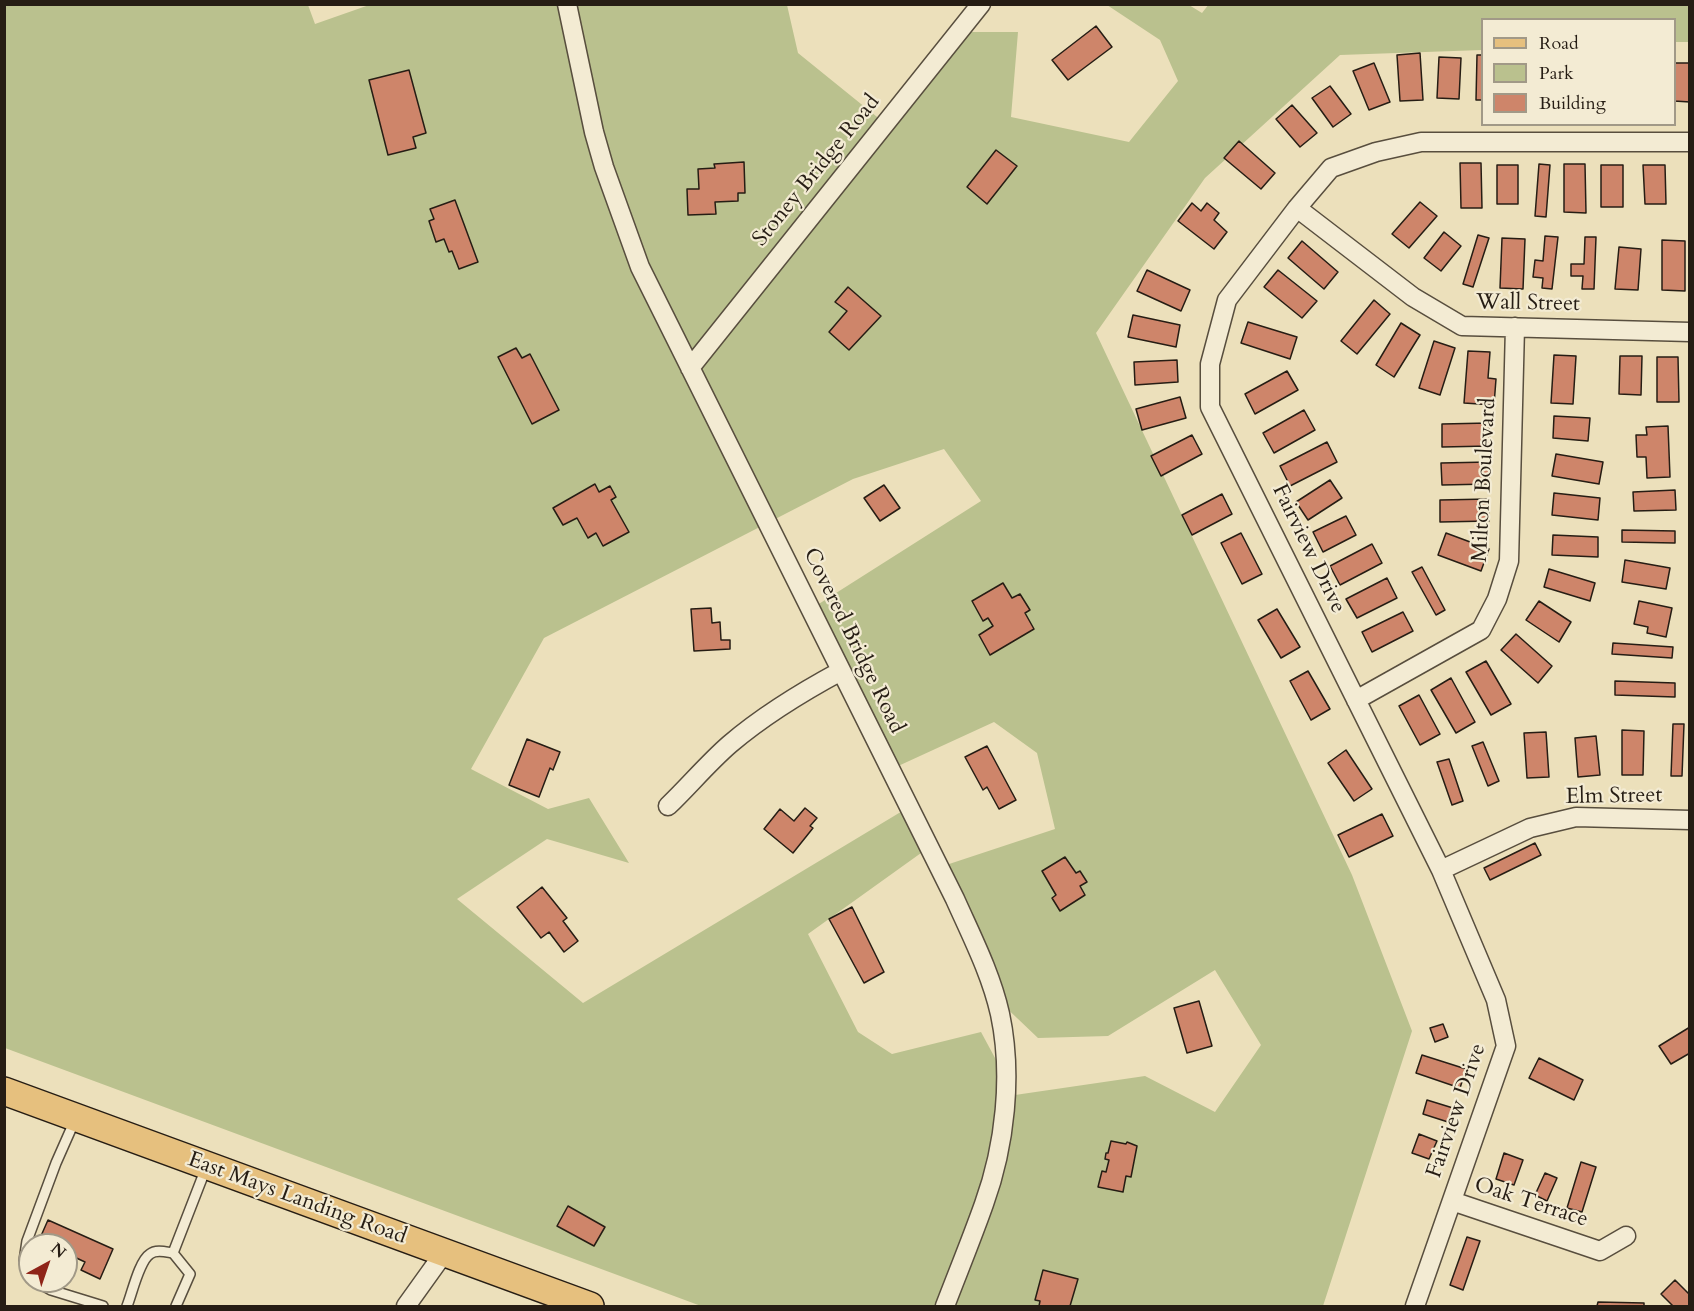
<!DOCTYPE html>
<style>
body{margin:0}
#map{position:relative;width:1694px;height:1311px;overflow:hidden;background:#ece0bb;font-family:Cardo,serif}
canvas{display:block}
.frame{position:absolute;inset:0;border:6px solid #261d14;pointer-events:none}
.legend{position:absolute;left:1481px;top:18px;width:195px;height:108px;box-sizing:border-box;background:#f3ebd3;border:2px solid #a19987;margin:0;padding:8px 10px;list-style:none;font-size:18px;color:#261d14}
.legend li{display:flex;align-items:center;gap:12px;height:30px}
.legend b{width:30px;border:2px solid #a19987}
.north{position:absolute;left:18px;top:1233px;width:60px;height:60px;box-sizing:border-box;background:#f3ebd3;border:2px solid #a19987;border-radius:50%;rotate:40deg;font-size:16px;font-weight:700;line-height:24px;text-align:center;color:#261d14}
.north::after{content:'';display:block;margin:auto;width:21px;height:27px;background:#8f2418;clip-path:polygon(50% 0,100% 100%,50% 72%,0 100%)}
</style>
<div id="map">
<canvas width="1694" height="1311"></canvas>
<div class="frame"></div>
<ul class="legend">
<li><b style="height:8px;background:#e6c07e"></b>Road</li>
<li><b style="height:16px;background:#bac18e"></b>Park</li>
<li><b style="height:16px;background:#ce856a"></b>Building</li>
</ul>
<div class="north">N</div>
</div>
<script>
const context = document.querySelector('canvas').getContext('2d');
context.lineJoin = 'round';
function fill(path, color) { context.fillStyle = color; context.fill(path, 'evenodd'); }
function stroke(path, color, width, dash) { context.strokeStyle = color; context.lineWidth = width; context.lineCap = dash ? 'butt' : 'round'; context.setLineDash(dash || []); context.stroke(path); }
function drawText(font, color, halo, rows, align = 'center') {
  context.font = font + ' Cardo,serif'; context.lineWidth = 4.5; context.setLineDash([]); context.textBaseline = 'middle'; context.strokeStyle = halo; context.fillStyle = color; for (const [text, x, y, turn = 0] of rows) {
    context.save(); context.translate(x, y); context.rotate((+turn || 0) * Math.PI / 180); context.textAlign = isNaN(turn) ? turn : align; if (halo) context.strokeText(text, 0, 0); context.fillText(text, 0, 0); context.restore();
  }
}
const green = new Path2D(`
 M372 4 787 5 798 53 887 125 962 32H1018L1011 117 1129 142 1178 81 1160 40 1107 5H1189L1202 13 1209 4 1689 5V42H1675L1674 20H1482V50L1340 55 1205 178 1096 333 1352 875 1412 1031 1323 1306H701L5 1048 4 5H308L315 24ZM944 449 981 501 814 607 896 767 994 722 1037 753 1055 829 937 868 996 998 1038 1038 1108 1036 1215 970 1261 1045 1215 1112 1145 1076 1015 1095 981 1032 892 1054 858 1032 808 934 928 848 909 807 583 1003 457 899 547 839 629 863 589 798 548 809 471 769 544 638 853 479Z`);
const building = new Path2D(`
 M1096 26 1112 47 1068 80 1052 60Z
 M1420 53 1423 100 1400 101 1397 55Z
 M1477 55H1482V100H1476Z
 M1439 57 1461 58 1459 99 1437 98Z
 M1374 63 1390 102 1369 110 1353 71Z
 M1674 63H1690V102L1674 101Z
 M409 70 426 133 413 137 416 148 388 155 369 80Z
 M1330 86 1351 114 1333 127 1312 98Z
 M1292 105 1317 133 1300 147 1276 119Z
 M1239 141 1275 173 1261 189 1224 158Z
 M996 150 1017 166 987 204 967 187Z
 M744 162 745 193H738V201L715 202 716 214 688 215 687 189H699L698 169 715 168 714 164Z
 M1460 163H1481L1482 208H1461Z
 M1539 164 1550 165 1546 217 1535 216Z
 M1564 164H1585L1586 213 1564 212Z
 M1497 165H1518V204H1497Z
 M1601 165H1623V207H1601Z
 M1643 165H1665L1666 204H1645Z
 M455 200 478 262 459 269 452 251 449 252 444 239 436 242 429 221 434 219 430 209Z
 M1420 202 1437 216 1409 248 1392 234Z
 M1192 203 1201 211 1207 203 1219 213 1214 220 1227 232 1214 249 1178 221Z
 M1444 232 1461 246 1441 271 1424 258Z
 M1478 235 1489 238 1473 287 1463 284Z
 M1545 236 1558 237 1552 289 1542 288 1543 278 1533 277 1535 260 1543 261Z
 M1585 237H1596L1594 289H1582L1583 276H1571V264H1584Z
 M1502 238 1525 239 1523 289 1500 288Z
 M1662 240 1685 241V291L1662 290Z
 M1302 241 1338 272 1324 289 1288 258Z
 M1619 247 1641 249 1638 290 1615 289Z
 M1147 270 1190 290 1181 311 1137 291Z
 M1278 270 1317 301 1302 318 1264 287Z
 M848 287 881 316 849 350 829 332 847 311 835 302Z
 M1374 300 1390 314 1357 354 1341 341Z
 M1133 315 1180 325 1176 347 1128 337Z
 M1248 322 1297 337 1290 359 1241 343Z
 M1401 323 1420 335 1394 377 1376 365Z
 M1434 341 1455 348 1440 395 1419 388Z
 M516 348 522 358 530 354 559 410 532 424 498 357Z
 M1468 351 1490 352 1488 378 1496 379 1494 405 1464 403Z
 M1554 355 1576 356 1573 404 1551 403Z
 M1620 356H1642L1641 395 1619 394Z
 M1657 357H1678L1679 402H1657Z
 M1177 360 1178 382 1135 385 1134 362Z
 M1287 371 1298 390 1255 414 1245 394Z
 M1180 397 1186 418 1142 430 1136 409Z
 M1304 410 1315 430 1274 453 1263 433Z
 M1554 416 1590 418 1588 441 1553 438Z
 M1489 423 1490 446 1442 447V424Z
 M1668 426 1670 477 1647 478 1646 457H1637L1636 435H1647L1646 427Z
 M1192 435 1202 454 1161 476 1151 456Z
 M1327 442 1337 462 1290 486 1280 466Z
 M1556 454 1603 462 1599 484 1552 476Z
 M1489 462V484L1442 485 1441 463Z
 M1330 480 1342 498 1308 520 1296 502Z
 M595 484 599 492 610 486 616 497 611 500 629 532 603 546 596 533 588 538 577 518 563 525 553 508Z
 M884 485 900 508 880 521 864 498Z
 M1675 490 1676 510 1634 511 1633 492Z
 M1554 493 1600 498 1598 520 1552 515Z
 M1222 494 1232 514 1192 535 1182 515Z
 M1489 499V521L1440 522V500Z
 M1346 516 1356 535 1323 552 1313 532Z
 M1622 530 1675 531V543L1622 542Z
 M1241 533 1262 574 1242 584 1221 543Z
 M1446 533 1489 549 1481 571 1438 555Z
 M1553 535 1598 537V557L1552 555Z
 M1372 544 1382 563 1340 585 1330 566Z
 M1625 560 1670 568 1666 589 1622 582Z
 M1422 567 1445 610 1436 615 1412 572Z
 M1549 569 1595 583 1590 601 1544 587Z
 M1387 578 1397 598 1357 618 1346 599Z
 M1003 583 1012 598 1020 594 1030 610 1025 613 1034 629 990 655 979 635 993 626 988 618 983 621 972 601Z
 M1539 601 1571 622 1559 642 1526 620Z
 M1639 601 1672 608 1666 637 1647 633 1648 627 1634 624Z
 M711 608 712 623 720 622 721 640H730V649L694 651 691 609Z
 M1277 609 1300 647 1281 658 1258 620Z
 M1403 612 1413 631 1372 652 1362 632Z
 M1516 634 1552 666 1538 683 1501 650Z
 M1613 643 1673 647 1672 658 1612 654Z
 M1486 661 1511 704 1491 715 1466 672Z
 M1308 671 1330 709 1311 720 1290 681Z
 M1451 678 1475 722 1456 733 1431 690Z
 M1615 681 1675 683V697L1615 695Z
 M1419 695 1440 734 1420 745 1399 706Z
 M1673 724H1684L1682 776H1671Z
 M1622 730 1644 731 1643 775H1622Z
 M1546 732 1549 777 1527 778 1524 733Z
 M1596 736 1600 775 1578 777 1575 738Z
 M527 739 560 752 553 770 550 768 539 797 509 785Z
 M1483 742 1499 781 1488 786 1472 746Z
 M987 746 1016 800 999 809 987 787 983 790 965 757Z
 M1346 750 1372 789 1354 801 1328 763Z
 M1449 759 1463 801 1452 805 1437 762Z
 M805 808 817 818 810 826 813 828 793 853 764 829 780 809 794 821Z
 M1382 814 1393 836 1349 857 1338 835Z
 M1535 843 1541 855 1490 880 1484 868Z
 M1065 857 1076 873 1080 871 1087 882 1080 886 1085 895 1060 911 1052 898 1056 895 1042 871Z
 M542 887 567 918 563 921 578 941 564 952 549 932 541 938 517 907Z
 M852 907 884 972 864 983 829 919Z
 M1199 1001 1212 1046 1187 1053 1174 1008Z
 M1443 1024 1448 1037 1435 1042 1430 1028Z
 M1690 1027V1053L1671 1064 1659 1046Z
 M1422 1055 1466 1069 1460 1088 1416 1073Z
 M1539 1058 1583 1080 1574 1100 1529 1078Z
 M1427 1100 1453 1108 1448 1122 1423 1114Z
 M1419 1134 1437 1141 1429 1159 1412 1153Z
 M1111 1141 1126 1144 1127 1142 1137 1146 1131 1177 1126 1176 1123 1192 1098 1187 1102 1171 1106 1172 1109 1160 1105 1159 1106 1153H1108Z
 M1504 1153 1523 1160 1514 1185 1496 1179Z
 M1581 1162 1596 1167 1582 1212 1567 1208Z
 M1545 1173 1557 1178 1547 1201 1535 1195Z
 M568 1206 605 1227 594 1246 557 1226Z
 M48 1220 113 1249 100 1279 81 1270 85 1262 70 1255 66 1265V1245H37Z
 M1467 1237 1480 1241 1463 1290 1450 1285Z
 M1043 1270 1078 1279 1070 1306H1039L1040 1301 1035 1300Z
 M1675 1280 1690 1295V1306H1673L1661 1294Z
 M1598 1302 1644 1303V1306H1597Z`);
const lane = new Path2D(`
 M30 1278 24 1261 27 1241 56 1163 75 1120
 M35 1281 51 1290 103 1306
 M127 1306C132 1294 139 1261 150 1254 156 1249 166 1252 173 1253
 M176 1306 190 1274 173 1253 206 1168`);
const street = new Path2D(`
 M567 4 594 132 604 167 640 267 955 899C972 937 991 974 1000 1014 1013 1075 1005 1146 984 1204 972 1238 958 1272 945 1306
 M1297 208 1413 297 1462 326 1690 332
 M690 368 981 4
 M1356 700 1481 630 1497 599 1509 561 1515 327
 M668 806C689 786 708 763 730 744 764 715 802 692 841 671
 M1441 870 1530 828 1576 817 1690 820
 M1452 1201 1600 1251 1626 1236
 M406 1306 444 1253
 M1415 1306 1506 1046 1496 1000 1441 870 1210 407V364L1227 300 1297 208 1331 168 1376 152 1421 142H1690`);
const primary = new Path2D(`
 M4 1091 590 1306`);
const streetNames = [
 ["Stoney Bridge Road",817,171,-51],
 ["Wall Street",1528,304,1],
 ["Milton Boulevard",1485,480,-87],
 ["Fairview Drive",1308,549,64],
 ["Covered Bridge Road",853,641,64],
 ["Elm Street",1614,797,-1],
 ["Fairview Drive",1457,1111,-71],
 ["East Mays Landing Road",297,1199,20],
 ["Oak Terrace",1531,1203,18]
];
fill(green, '#bac18e');
fill(building, '#ce856a');
stroke(building, '#261d14', 1.5);
stroke(lane, '#584e3e', 12);
stroke(street, '#584e3e', 21);
stroke(primary, '#261d14', 30);
stroke(lane, '#f3ebd3', 9);
stroke(street, '#f3ebd3', 18);
stroke(primary, '#e6c07e', 27);
drawText('22px', '#261d14', '#f3ebd3', streetNames);
</script>
